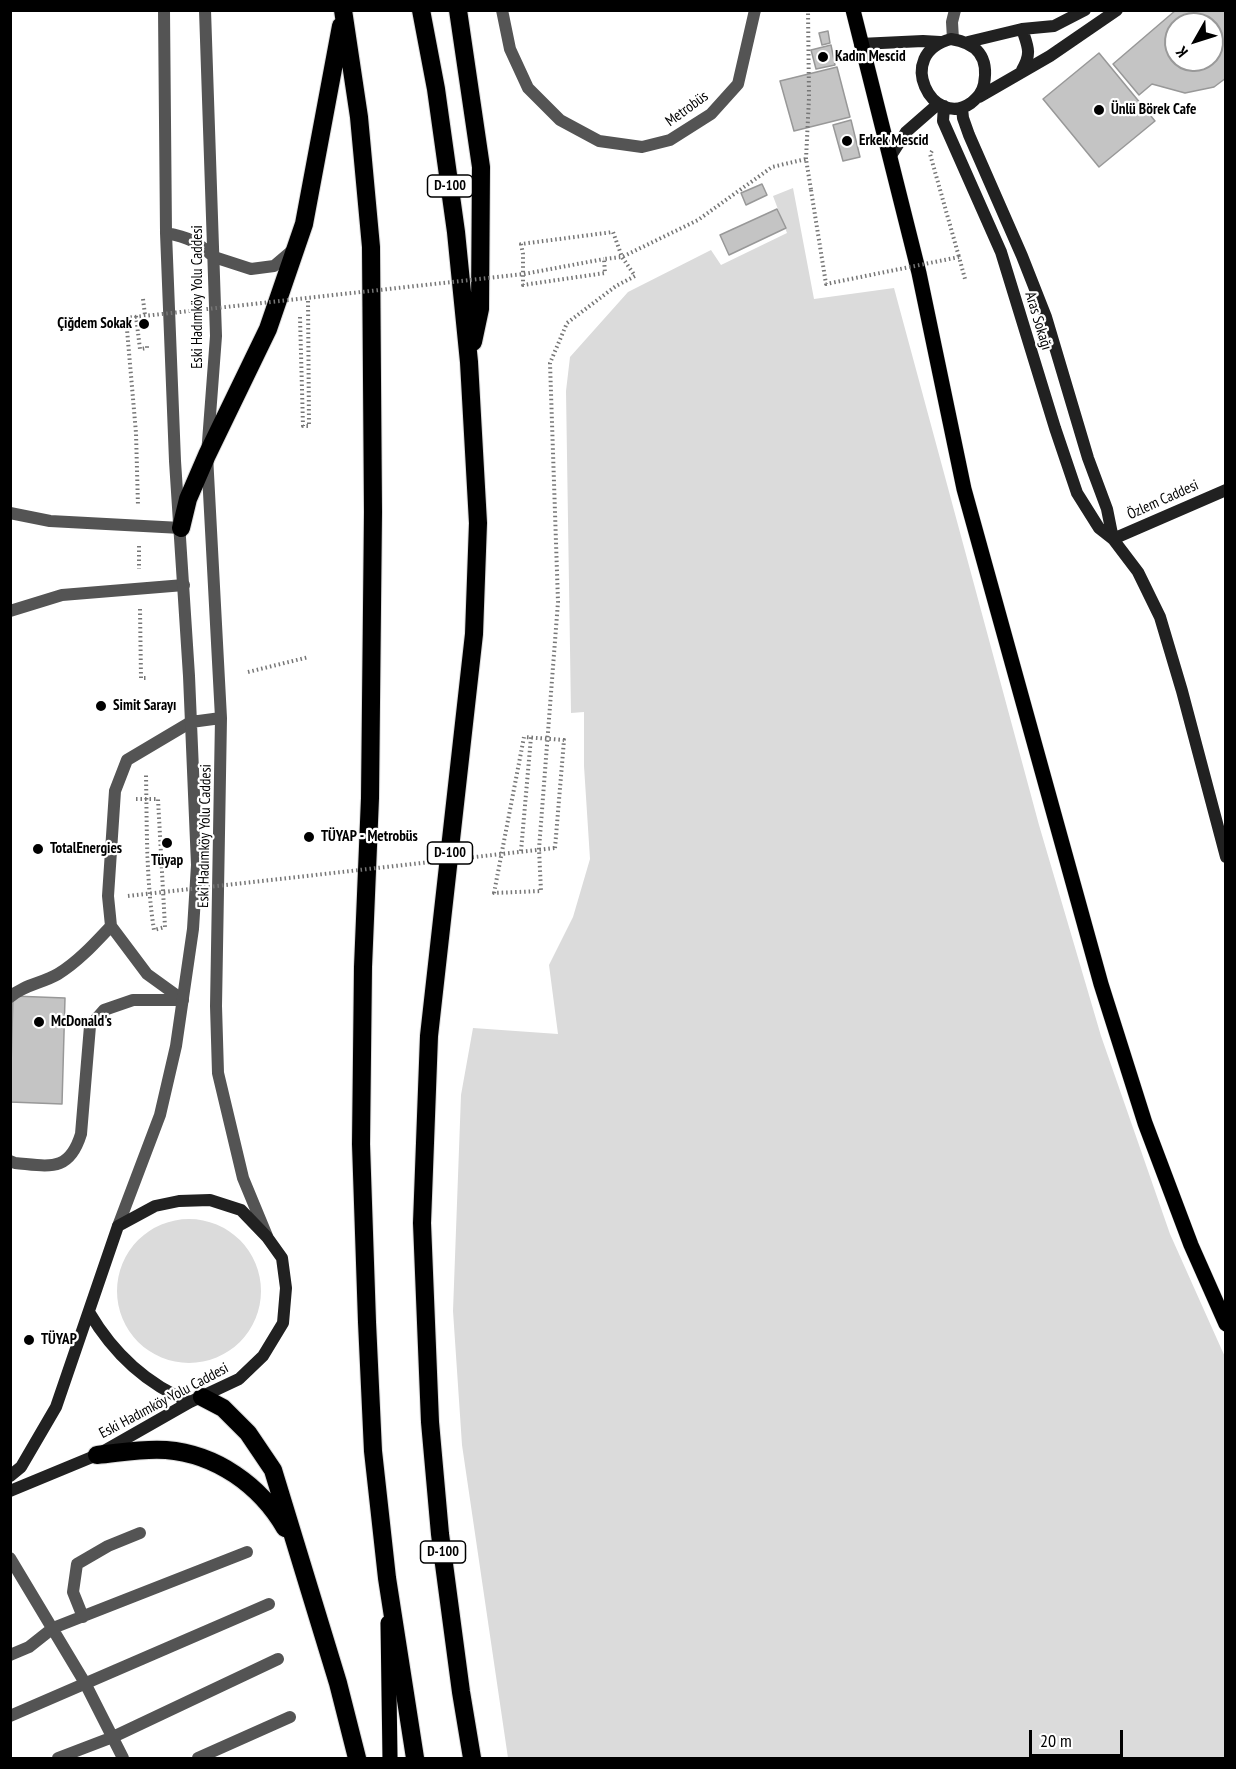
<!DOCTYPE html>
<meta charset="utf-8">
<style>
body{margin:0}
#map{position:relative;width:1236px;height:1769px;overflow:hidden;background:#fff;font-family:"PT Sans Narrow",sans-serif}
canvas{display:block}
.frame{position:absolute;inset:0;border:12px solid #000;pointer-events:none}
.north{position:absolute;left:1164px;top:12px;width:60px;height:60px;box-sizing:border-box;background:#fff;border:2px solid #999;border-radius:50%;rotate:231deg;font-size:16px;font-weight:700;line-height:24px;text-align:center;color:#000}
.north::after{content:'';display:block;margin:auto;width:21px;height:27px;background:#000;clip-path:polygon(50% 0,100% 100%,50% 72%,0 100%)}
.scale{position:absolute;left:1029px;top:1730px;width:94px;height:27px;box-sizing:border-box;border:3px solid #000;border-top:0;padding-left:8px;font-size:18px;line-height:21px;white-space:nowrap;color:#000;-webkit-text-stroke:4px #fff;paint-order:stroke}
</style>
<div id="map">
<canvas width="1236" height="1769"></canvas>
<div class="frame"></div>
<div class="north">K</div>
<div class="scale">20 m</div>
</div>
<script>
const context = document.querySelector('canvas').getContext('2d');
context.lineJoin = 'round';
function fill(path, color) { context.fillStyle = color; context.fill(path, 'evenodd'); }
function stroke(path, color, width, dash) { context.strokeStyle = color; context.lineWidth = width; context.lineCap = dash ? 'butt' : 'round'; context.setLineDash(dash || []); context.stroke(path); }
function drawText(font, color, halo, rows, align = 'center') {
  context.font = font + ' "PT Sans Narrow",sans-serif'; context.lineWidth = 4.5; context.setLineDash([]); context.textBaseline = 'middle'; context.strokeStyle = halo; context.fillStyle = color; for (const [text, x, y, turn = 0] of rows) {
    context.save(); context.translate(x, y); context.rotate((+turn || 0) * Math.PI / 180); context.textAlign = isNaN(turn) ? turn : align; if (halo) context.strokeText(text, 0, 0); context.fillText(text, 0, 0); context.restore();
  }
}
const green = new Path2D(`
 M793 188 814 299 894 288 1039 825 1101 1036 1170 1234 1225 1357V1758H508L462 1445 453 1311 461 1095 473 1028 558 1034 549 965 573 917 590 859 584 766V712L571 713 566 391 570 357 628 292 711 250 721 265 787 233 773 196Z
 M117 1291a72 72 0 1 1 144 0a72 72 0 1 1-144 0Z`);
const building = new Path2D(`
 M1176 10H1226V78L1214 87 1185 93 1152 84 1139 95 1113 64ZM1176 24H1212V60H1176Z
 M828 31 830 43 822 45 819 33Z
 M831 45 835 65 816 69 811 50Z
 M1099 53 1155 121 1099 167 1043 99Z
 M837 67 850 117 794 131 780 81Z
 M851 120 860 157 843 161 833 125Z
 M762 184 767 195 746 205 741 193Z
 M777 209 786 228 729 255 720 235Z
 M13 996 65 998 62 1104 10 1102Z`);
const path = new Path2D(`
 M932 151 930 154 959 257
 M806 159 809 98 808 10
 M524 274 604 259
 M143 299 145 315
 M136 316 140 349 147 348V346
 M300 317 303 426H309L308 298
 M126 318 136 433 138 506
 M139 546V569
 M140 609 141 678H148
 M248 672 309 657
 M136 799H158L165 927 154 930C146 879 147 827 146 775
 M555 848 564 740 524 737 494 893 541 891 539 849 558 602 550 363 567 323 616 286 635 276 622 257 613 232 521 244 523 254V285L605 273 604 259 622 257 698 220 772 167 806 159 811 190
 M521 851 531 737`);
const lane = new Path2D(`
 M502 10 510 49 528 88 560 120 599 141 642 147 670 140 711 114 738 84 755 10
 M953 39 952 22 955 10
 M214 257 251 269 274 266 294 249
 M10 513 50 521 181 528
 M10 611 62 595 184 585
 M10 997C23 985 43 983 58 974 78 962 95 943 111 926
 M183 1000 147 974 111 926 108 896 115 791 127 760 191 722
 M10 1161 15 1163C49 1166 69 1173 81 1134L90 1026 104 1010 133 1000H183
 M10 1558 85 1683 123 1758
 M83 1617 73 1592 77 1564 108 1546 140 1533
 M10 1655 29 1647 53 1628 247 1552
 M10 1716 269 1604
 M58 1758 113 1737 278 1659
 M198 1758 290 1717`);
const street = new Path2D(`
 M205 10 216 336 207 455 221 718 216 1006 218 1073 243 1178 267 1236
 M166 233C189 237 197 242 214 257
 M191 722 221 718
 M118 1226 160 1115 176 1046 193 929 197 865 189 676 175 461 166 233 164 10`);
const secondary = new Path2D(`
 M1022 29C1028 47 1032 53 1022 70
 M951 39C977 43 989 57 984 84 982 93 978 97 971 103 933 130 893 54 951 39Z
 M968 42 1022 29 1054 26 1085 10
 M860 44 923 41 940 42
 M979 97 1050 56 1117 10
 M944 106 943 121 1001 252 1055 428 1077 493 1099 528 1113 539 1138 572 1160 617 1182 691 1226 857
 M962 108 963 118 969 135 1022 256 1046 317 1088 458 1107 509 1113 539
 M890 157 906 132 938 104
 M1113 539 1226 490
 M89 1312C113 1353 146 1384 190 1402
 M10 1476 21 1467 56 1407 118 1226 155 1206 179 1201 210 1200 241 1210 267 1237 282 1258 286 1288 283 1323 263 1356 239 1379 190 1402 97 1455 10 1491`);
const primary = new Path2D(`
 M853 10 919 273 964 489 1101 984 1145 1123 1191 1245 1226 1324
 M388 1623 390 1758`);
const highway = new Path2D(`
 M343 10 359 117 371 247 373 512 370 798 363 967 361 1144 367 1322 373 1451 387 1578 415 1758
 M421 10 436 89 456 232 469 362 478 523 474 634 429 1036 422 1223 430 1422 440 1534 461 1692 472 1758
 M458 10 481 167 480 309 473 342
 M181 528 188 499 207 455 268 329 304 224 341 26
 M202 1397 223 1408 248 1433 273 1470 338 1683 357 1758
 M97 1455C119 1453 144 1448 166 1450 216 1454 260 1485 285 1528`);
const pathBridge = new Path2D(`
 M811 190 826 284 959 257 965 279
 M126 318 524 274
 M128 896 555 848`);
const markers = [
 [823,57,6,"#000"],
 [1099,110,6,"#000"],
 [847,141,6,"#000"],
 [144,324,6,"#000"],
 [101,706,6,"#000"],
 [309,837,6,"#000"],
 [167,843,6,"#000"],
 [38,849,6,"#000"],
 [39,1022,6,"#000"],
 [29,1340,6,"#000"]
];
const shields = [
 [450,186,45],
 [450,853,45],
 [443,1552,45]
];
const shieldNames = [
 ["D-100",450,186],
 ["D-100",450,853],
 ["D-100",443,1552]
];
const poiNames = [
 ["Kadın Mescid",835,57],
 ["Ünlü Börek Cafe",1111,110],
 ["Erkek Mescid",859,141],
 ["Çiğdem Sokak",132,324,"right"],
 ["Simit Sarayı",113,706],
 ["TÜYAP - Metrobüs",321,837],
 ["TotalEnergies",50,849],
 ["Tüyap",167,861,"center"],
 ["McDonald's",51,1022],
 ["TÜYAP",41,1340]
];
const streetNames = [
 ["Metrobüs",687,109,-36],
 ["Eski Hadımköy Yolu Caddesi",198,297,-90],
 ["Aras Sokağı",1038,321,73],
 ["Özlem Caddesi",1163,500,-24],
 ["Eski Hadımköy Yolu Caddesi",205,836,-89],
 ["Eski Hadımköy Yolu Caddesi",164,1401,-28]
];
fill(green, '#dbdbdb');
fill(building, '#c4c4c4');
stroke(building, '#989898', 1.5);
stroke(primary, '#dbdbdb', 16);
stroke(highway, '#dbdbdb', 20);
stroke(path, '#767676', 4, [1.5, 3]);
stroke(lane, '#545454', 12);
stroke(street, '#545454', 12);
stroke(secondary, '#212121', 12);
stroke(primary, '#000', 15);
stroke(highway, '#000', 18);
stroke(pathBridge, '#767676', 4, [1.5, 3]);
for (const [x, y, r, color] of markers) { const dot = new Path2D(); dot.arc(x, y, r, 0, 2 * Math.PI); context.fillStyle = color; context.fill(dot); stroke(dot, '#fff', 2); }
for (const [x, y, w] of shields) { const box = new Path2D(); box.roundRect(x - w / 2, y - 11, w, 22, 4.5); context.fillStyle = '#fff'; context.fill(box); stroke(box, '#000', 1.5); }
drawText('bold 14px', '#000', null, shieldNames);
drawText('bold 15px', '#000', '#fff', poiNames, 'left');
drawText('15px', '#000', '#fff', streetNames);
</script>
